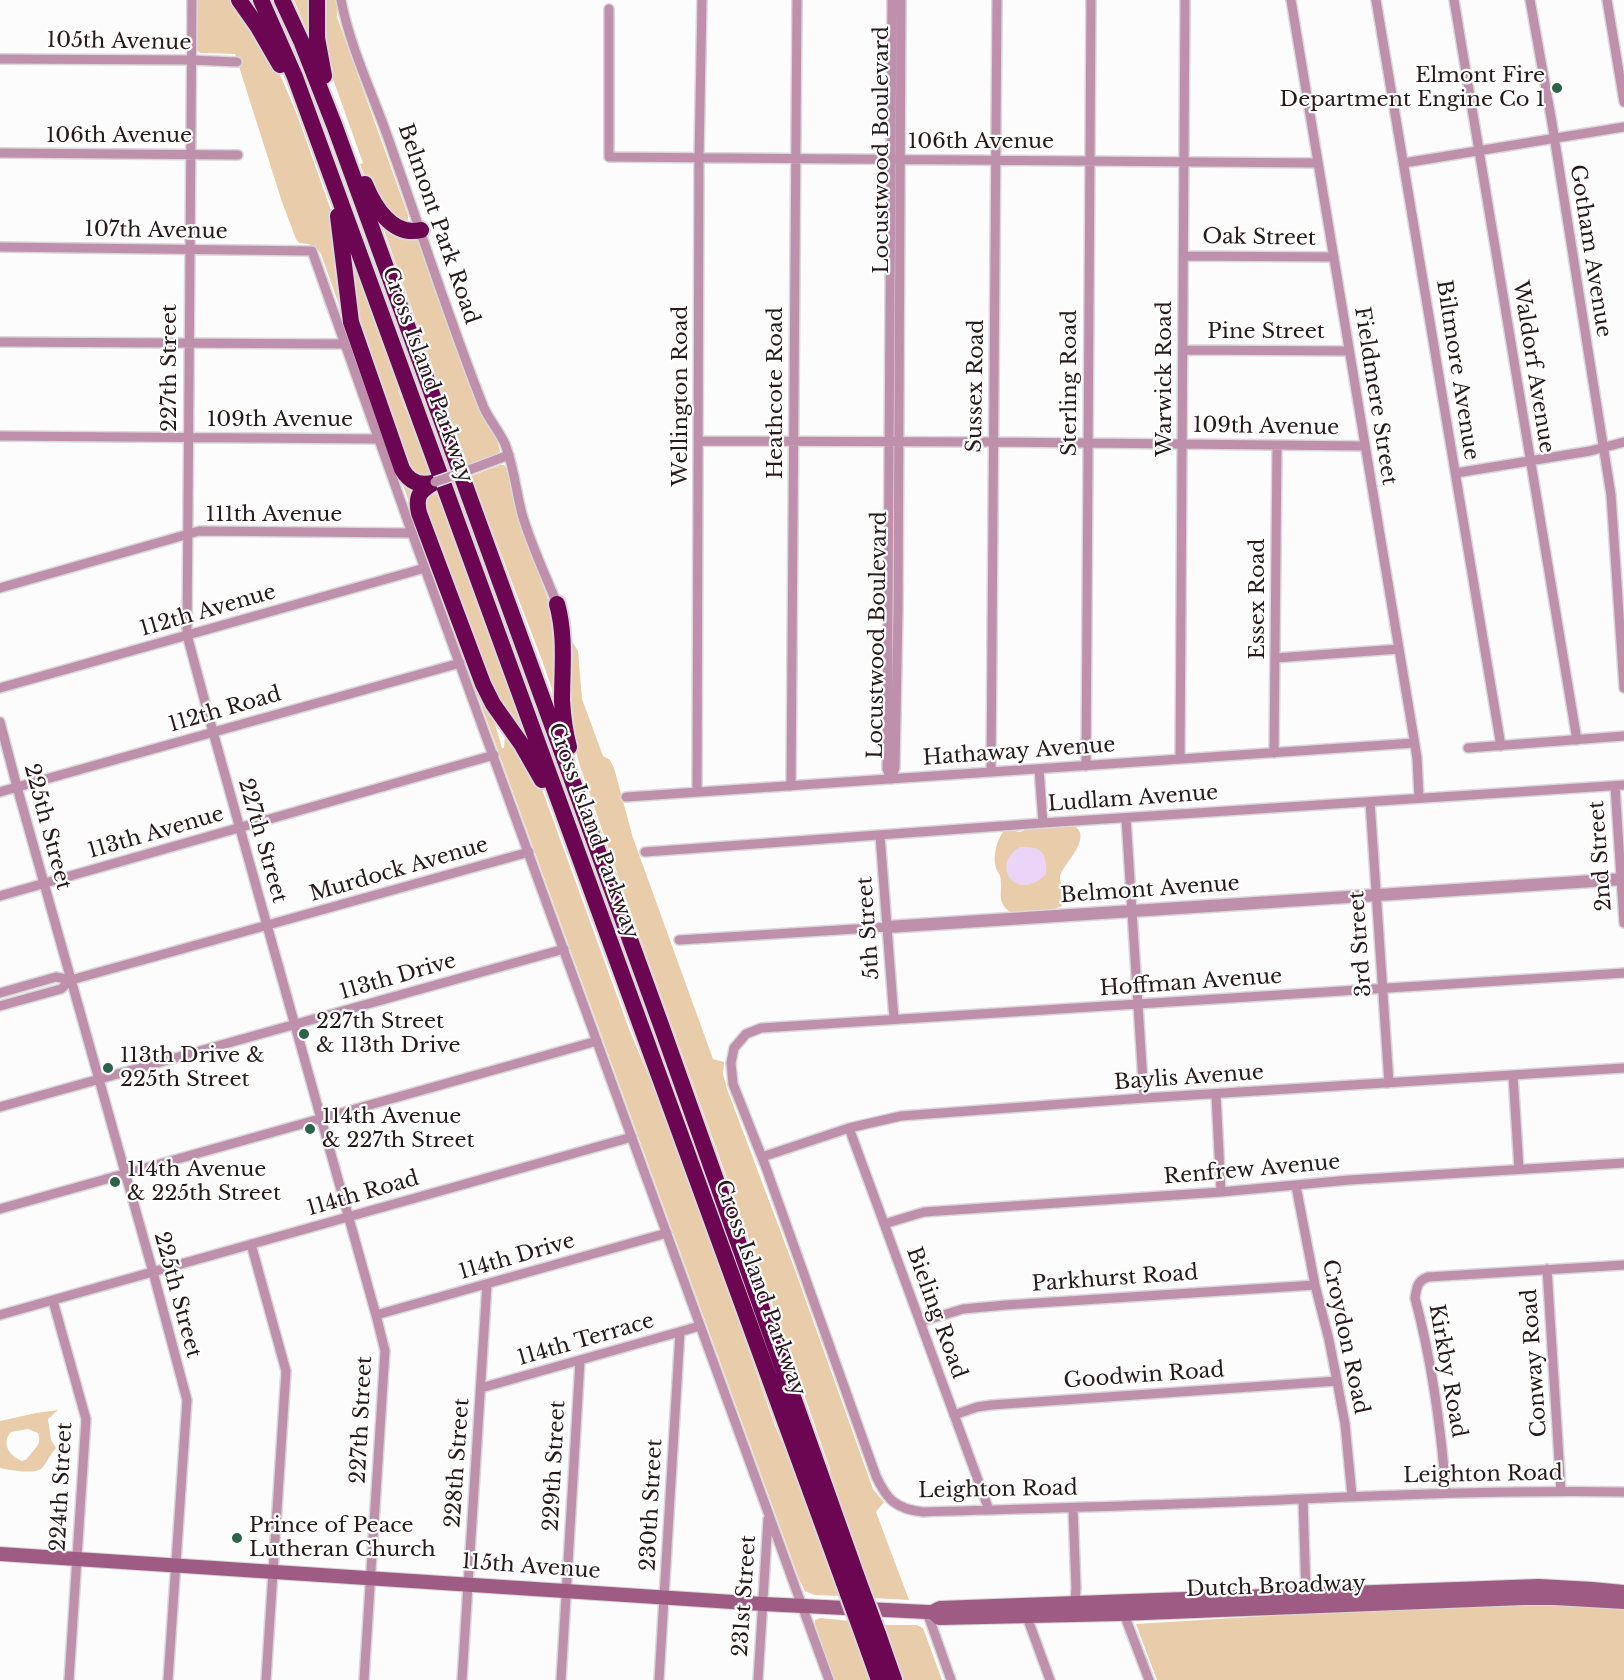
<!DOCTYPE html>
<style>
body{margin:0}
canvas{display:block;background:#fcfcfc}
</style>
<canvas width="1624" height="1680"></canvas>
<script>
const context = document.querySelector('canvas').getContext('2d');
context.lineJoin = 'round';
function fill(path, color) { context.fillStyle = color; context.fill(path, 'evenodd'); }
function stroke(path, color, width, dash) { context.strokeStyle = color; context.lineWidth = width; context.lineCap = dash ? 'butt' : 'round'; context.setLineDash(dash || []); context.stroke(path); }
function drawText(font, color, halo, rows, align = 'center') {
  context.font = font + ' "Libre Baskerville",serif'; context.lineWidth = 4.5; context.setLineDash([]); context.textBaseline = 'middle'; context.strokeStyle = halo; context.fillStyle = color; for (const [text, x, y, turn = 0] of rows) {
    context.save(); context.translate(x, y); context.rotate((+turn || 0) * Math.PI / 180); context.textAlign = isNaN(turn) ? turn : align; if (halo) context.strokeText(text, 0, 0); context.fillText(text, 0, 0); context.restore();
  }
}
const green = new Path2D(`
 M197 0H234L273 58 298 117 334 219 343 301 418 489 489 703 502 748H504L505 734 539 781 629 1029 675 1139 775 1426 808 1500 841 1596 814 1595 805 1591 799 1579 470 674 321 254C315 244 309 244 299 243L296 239 282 202 235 54 200 53 197 50Z
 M294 0H313L311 32 308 33Z
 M324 0H337V17L408 215V220L404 222C382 216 367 184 360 164L363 163 333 79 321 25Z
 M380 219 413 235 417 240 474 394 482 416 497 440 500 451 496 455 465 466 456 442 459 441Z
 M350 266 359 273 401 387 398 390 416 436 434 477 420 478 412 472 357 323Z
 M500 465H504L510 474 514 505 558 627 555 698 542 660 471 476Z
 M438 488 532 747 498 701 424 509C426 499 428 493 438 488Z
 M570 638 578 651 582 699 603 756 610 760 614 768 633 838 713 1059 724 1062 723 1074 727 1089 795 1270 868 1475 873 1489 884 1502 876 1512 909 1600 873 1598 832 1485 830 1469 781 1328 624 893 579 763 570 727Z
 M1071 824C1097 836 1062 864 1060 877 1060 880 1061 883 1062 887 1063 893 1062 899 1062 906 1046 914 1030 911 1012 914 994 900 1004 894 1000 876 999 873 997 871 996 868 992 857 997 840 1003 832L1010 830 1020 832 1033 827Z
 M58 1410 48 1419 51 1440 56 1448C50 1454 47 1463 42 1468 36 1475 9 1470 0 1468V1421L36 1413ZM28 1429 38 1433C42 1444 36 1447 30 1455 24 1461 30 1458 22 1461 9 1456 1 1443 11 1432Z
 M1624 1604V1680H1157L1136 1624 1414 1607Z
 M820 1618 850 1621 872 1680H834L815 1624V1620Z
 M883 1625H917L923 1628 942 1680H903Z`);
const water = new Path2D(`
 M1020 847C1041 846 1047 852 1046 874 1016 904 989 865 1020 847Z`);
const minor = new Path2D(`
 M192 0 187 635 213 732 376 1315 385 1351 364 1680
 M341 0C350 47 372 92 388 138 420 228 449 320 484 408 490 421 499 431 505 444 514 467 516 491 522 514 531 545 545 574 557 604
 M1291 0 1413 733 1417 758 1419 798
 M1376 0 1501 746
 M1454 0 1577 740
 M1530 0 1552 123 1611 495 1624 688
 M1607 0 1624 102
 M609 9V157L1318 163
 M0 59 191 60 237 62
 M0 153 238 155
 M1404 163 1624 127
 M0 247 312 251 412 533 829 1680
 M1184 256 1334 257
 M0 342 344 344
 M1183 350 1349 351
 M0 436 379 439
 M699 441 993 442 1365 446
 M469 470 509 455
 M1456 473 1590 451 1624 442
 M0 588 199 531 412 533
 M1275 658 1399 649
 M0 688 425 568
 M0 722 17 787 153 1272 187 1400 168 1680
 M1468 748 1624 736
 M1274 753 1277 446
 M1180 759 1185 0
 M1086 766 1091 0
 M1039 769 1043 823
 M991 772 997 0
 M891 779 887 769 892 0
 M891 779 895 768 898 611 901 0
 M791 786 797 0
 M1615 786 1624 923
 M0 792 460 663
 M697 792 699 158 702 0
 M626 797 1414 743
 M1370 802 1389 1083
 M1126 818 1144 1098
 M880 835 894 1019
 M645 852 1043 823 1624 785
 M0 896 494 755
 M679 940 887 927
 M1624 973 761 1028 746 1034 734 1048 731 1063 733 1084 765 1165 876 1476C887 1500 896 1509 923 1512 1049 1508 1175 1505 1301 1499 1409 1494 1516 1490 1624 1492
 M71 980 529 852
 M0 993 56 977 71 980 61 989 0 1006
 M1513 1075 1519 1169
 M1216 1095 1221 1192
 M0 1107 564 949
 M849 1128 989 1510
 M762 1157 849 1128 901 1116 1144 1098 1624 1068
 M1296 1186 1315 1285 1329 1340 1337 1381 1345 1424 1352 1496
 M0 1209 597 1041
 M884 1224 924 1212 1221 1192 1349 1180 1624 1163
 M251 1244 286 1371 266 1680
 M1547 1269 1561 1491
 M53 1301 86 1419 69 1680
 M0 1315 632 1137
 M376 1315 667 1233
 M920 1322 963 1309 1006 1305 1315 1285
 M481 1388 700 1326
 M954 1415 977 1407 991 1405 1337 1381
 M1446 1493C1441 1427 1432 1362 1415 1298 1417 1287 1417 1281 1428 1277L1624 1265
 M1303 1499 1306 1594
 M1073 1508 1076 1588 1075 1603
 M927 1612 951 1680
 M1124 1614 1149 1680
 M1027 1617 1050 1680
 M462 1680 487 1284
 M561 1680 580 1361
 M659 1680 680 1332
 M758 1680 768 1519`);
const tertiary = new Path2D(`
 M887 927 1624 879`);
const secondary = new Path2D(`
 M0 1554 763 1604 927 1612H932L940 1608 1539 1586 1592 1589 1624 1592
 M932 1612 939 1618 1119 1614 1523 1598H1555L1624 1602`);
const motorway = new Path2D(`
 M239 0 258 27 280 65
 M261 0 295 77 844 1583
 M282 0 302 43 335 127 661 1025 858 1580
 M317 0V38L324 76
 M365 184C374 206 392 237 421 230
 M338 216 351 322 402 469C409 482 420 487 435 482
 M435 482C420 491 415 495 419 513L483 684 493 704 522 745 542 780
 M557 604C566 636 562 668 562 701 563 717 565 732 569 747
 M878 1634 894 1680
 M864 1638 879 1680`);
const minorBridge = new Path2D(`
 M435 482 469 470`);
const motorwayBridge = new Path2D(`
 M858 1580 878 1634
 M844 1583 864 1638`);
const markers = [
 [1557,88,6,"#2c6349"],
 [304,1034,6,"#2c6349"],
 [108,1068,6,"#2c6349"],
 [310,1129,6,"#2c6349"],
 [115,1182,6,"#2c6349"],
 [237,1538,6,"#2c6349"]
];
const streetNames = [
 ["105th Avenue",119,42,1],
 ["106th Avenue",119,136],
 ["106th Avenue",981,142],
 ["Locustwood Boulevard",882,150,-90],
 ["Belmont Park Road",438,224,71],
 ["107th Avenue",156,231,1],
 ["Oak Street",1259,238,1],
 ["Gotham Avenue",1590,251,81],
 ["Pine Street",1266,332],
 ["Waldorf Avenue",1533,367,81],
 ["227th Street",170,368,-90],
 ["Biltmore Avenue",1457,370,81],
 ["Cross Island Parkway",427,375,70],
 ["Warwick Road",1165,379,-90],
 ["Sterling Road",1070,383,-90],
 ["Sussex Road",976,386,-89],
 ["Heathcote Road",776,393,-90],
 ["Wellington Road",681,396,-90],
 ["Fieldmere Street",1375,396,81],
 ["109th Avenue",280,420],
 ["109th Avenue",1266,427,1],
 ["111th Avenue",274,515],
 ["Essex Road",1258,599,-90],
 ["112th Avenue",208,611,-16],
 ["Locustwood Boulevard",878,635,-89],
 ["112th Road",225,710,-16],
 ["Hathaway Avenue",1019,752,-4],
 ["Ludlam Avenue",1133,799,-4],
 ["225th Street",47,827,75],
 ["Cross Island Parkway",593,831,70],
 ["113th Avenue",156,833,-16],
 ["227th Street",262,841,74],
 ["2nd Street",1601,856,-94],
 ["Murdock Avenue",399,870,-16],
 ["Belmont Avenue",1150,890,-4],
 ["5th Street",869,928,-94],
 ["3rd Street",1361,944,-94],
 ["113th Drive",398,977,-16],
 ["Hoffman Avenue",1191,983,-4],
 ["Baylis Avenue",1189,1078,-4],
 ["Renfrew Avenue",1252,1170,-5],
 ["114th Road",363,1194,-16],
 ["114th Drive",517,1257,-16],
 ["Parkhurst Road",1115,1279,-4],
 ["Cross Island Parkway",760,1288,70],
 ["225th Street",177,1295,75],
 ["Bieling Road",936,1313,70],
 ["Croydon Road",1345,1337,78],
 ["114th Terrace",586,1340,-16],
 ["Conway Road",1535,1363,-94],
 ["Kirkby Road",1447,1371,80],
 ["Goodwin Road",1144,1376,-4],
 ["227th Street",362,1420,-87],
 ["228th Street",458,1463,-86],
 ["229th Street",555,1466,-87],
 ["Leighton Road",1483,1475,-1],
 ["224th Street",62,1487,-87],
 ["Leighton Road",998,1490,-1],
 ["230th Street",652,1505,-87],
 ["115th Avenue",531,1567,4],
 ["Dutch Broadway",1276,1587,-2],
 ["231st Street",745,1596,-86]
];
const poiNames = [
 ["Elmont Fire",1545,76,"right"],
 ["Department Engine Co 1",1545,100,"right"],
 ["227th Street",316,1022],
 ["& 113th Drive",316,1046],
 ["113th Drive &",120,1056],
 ["225th Street",120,1080],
 ["114th Avenue",322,1117],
 ["& 227th Street",322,1141],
 ["114th Avenue",127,1170],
 ["& 225th Street",127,1194],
 ["Prince of Peace",249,1526],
 ["Lutheran Church",249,1550]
];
fill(green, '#e9cdaa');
fill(water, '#ebd4f8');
stroke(minor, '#dad8d8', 12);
stroke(tertiary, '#dad8d8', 15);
stroke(secondary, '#dad8d8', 16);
stroke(motorway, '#dad8d8', 20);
stroke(minor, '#bf90ac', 9);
stroke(tertiary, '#bf90ac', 12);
stroke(secondary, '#9e5c85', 14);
stroke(motorway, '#6d0652', 16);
stroke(minorBridge, '#dad8d8', 12, []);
stroke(motorwayBridge, '#dad8d8', 20, []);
stroke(minorBridge, '#bf90ac', 9);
stroke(motorwayBridge, '#6d0652', 16);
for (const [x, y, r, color] of markers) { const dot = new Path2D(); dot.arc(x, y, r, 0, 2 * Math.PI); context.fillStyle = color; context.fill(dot); stroke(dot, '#fff', 2); }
drawText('21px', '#281a1b', '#fff', streetNames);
drawText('21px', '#281a1b', '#fff', poiNames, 'left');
</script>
